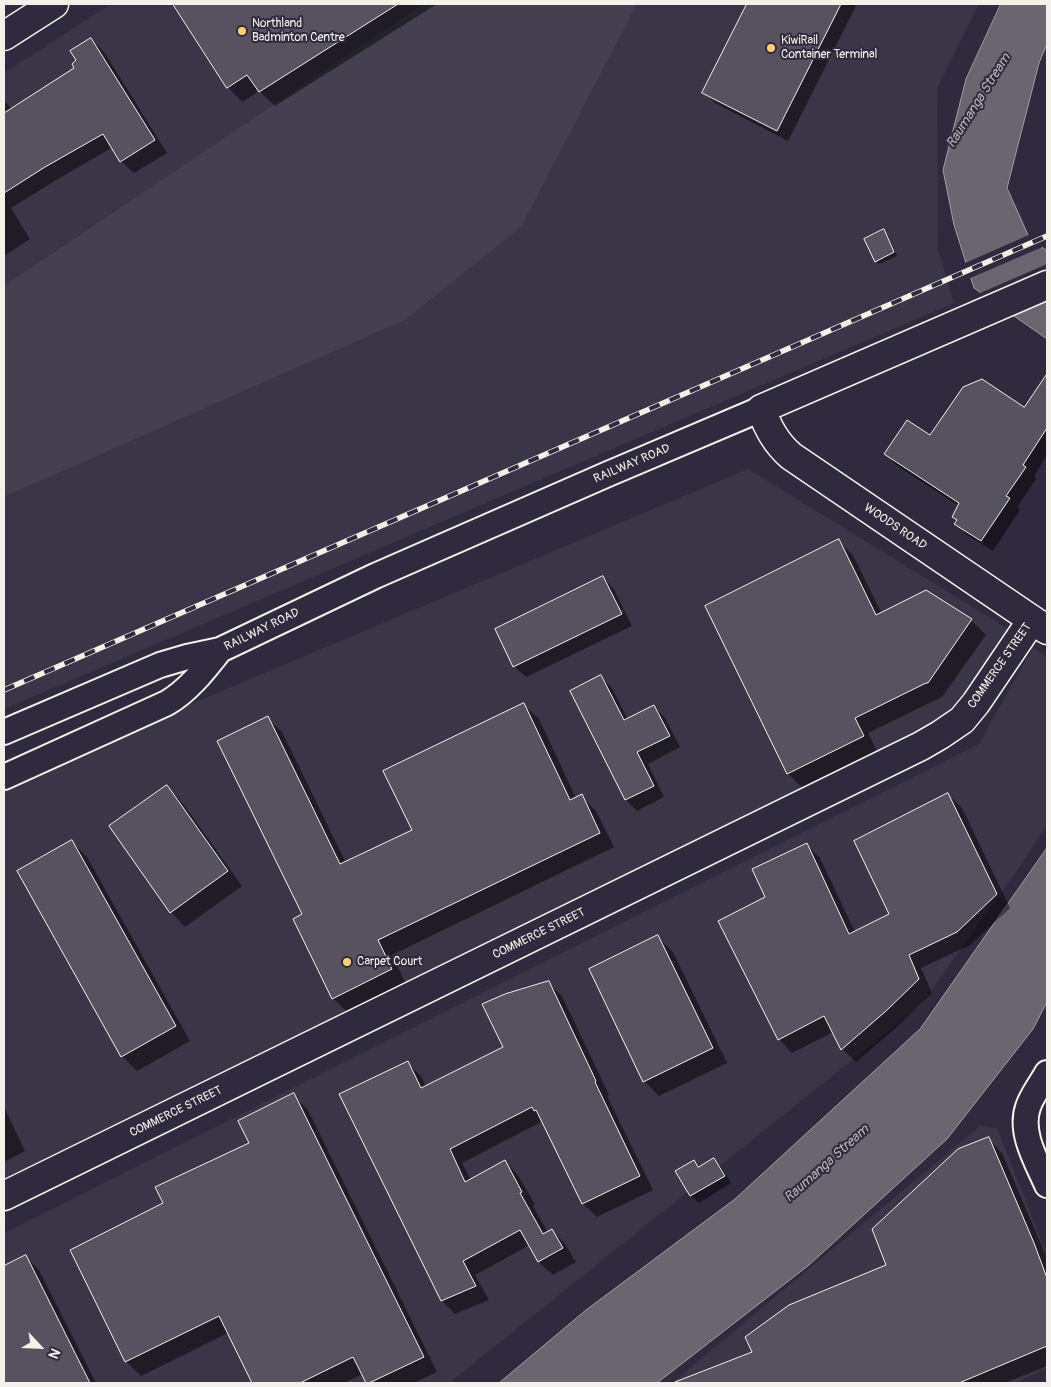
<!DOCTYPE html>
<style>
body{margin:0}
#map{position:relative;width:1051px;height:1387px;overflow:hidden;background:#2f2a3d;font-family:Pangolin,sans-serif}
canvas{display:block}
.frame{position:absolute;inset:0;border:5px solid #f4f1e8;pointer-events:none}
.north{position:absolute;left:15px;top:1322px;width:50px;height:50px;-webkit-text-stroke:4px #2f2a3d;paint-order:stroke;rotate:115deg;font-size:14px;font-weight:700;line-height:20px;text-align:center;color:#f4f1e8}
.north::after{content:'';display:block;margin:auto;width:18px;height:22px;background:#f4f1e8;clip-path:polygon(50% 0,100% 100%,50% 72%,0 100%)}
</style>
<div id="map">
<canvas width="1051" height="1387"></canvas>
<div class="frame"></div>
<div class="north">N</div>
</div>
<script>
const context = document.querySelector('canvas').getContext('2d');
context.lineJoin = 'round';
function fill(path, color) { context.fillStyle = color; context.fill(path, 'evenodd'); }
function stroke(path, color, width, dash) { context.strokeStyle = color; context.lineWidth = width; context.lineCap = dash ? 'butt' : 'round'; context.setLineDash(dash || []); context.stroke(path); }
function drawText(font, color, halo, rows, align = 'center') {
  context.font = font + ' Pangolin,sans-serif'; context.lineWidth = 4; context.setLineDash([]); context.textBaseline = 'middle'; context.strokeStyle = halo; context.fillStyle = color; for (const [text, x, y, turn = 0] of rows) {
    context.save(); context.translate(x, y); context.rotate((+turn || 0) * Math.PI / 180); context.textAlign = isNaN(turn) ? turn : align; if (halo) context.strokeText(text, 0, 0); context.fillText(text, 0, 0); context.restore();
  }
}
const built = new Path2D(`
 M111 4H423L4 286V73Z
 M637 4H979L937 89 938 250 954 303 4 709V497L405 320 521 227Z
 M748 469 1010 630 955 726 4 1182V783Z
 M1033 647 1047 657V824L1020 866 921 1005 449 1383H4V1233L979 744Z
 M980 1126 997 1128 1047 1255V1368L1014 1383H672Z`);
const green = new Path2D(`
 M423 4H637L521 227 405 320 4 497V286Z`);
const water = new Path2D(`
 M1001 4H1047V44L1039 63 1007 188 1029 237 1047 251V339L974 288 954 225 943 170 966 79Z
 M1047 848V1002L1033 1029 947 1139 809 1265 657 1383H499L586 1310 735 1199 920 1029Z`);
const pier = new Path2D(`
 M1031 234 1045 246 968 279 963 264Z
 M1047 264V301L1011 317 978 294Z`);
const shadow = new Path2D(`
 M174 4H437L275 106 259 91 242 102 228 87Z
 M748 4H857L788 141 715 103 703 92Z
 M91 39 104 52 167 153 134 173 121 161 113 147 58 179 11 208 30 239 4 256V101L12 109 76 68 77 61Z
 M883 231 887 234 897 256 879 264 876 261Z
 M1040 385 1047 390V455L1034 476 1036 479 1017 507 1020 510 993 551 967 535 956 524 958 521 953 516 959 506 896 465 885 453 930 437 1024 408Z
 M838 541 853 555 882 614 926 592 971 620 986 635 942 697 868 733 877 751 803 788 788 774 706 606Z
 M603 577 614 589 632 626 526 677 514 666Z
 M601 677 612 688 628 720 654 706 665 718 680 747 648 764 664 797 637 811 626 800 572 692Z
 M524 705 539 719 576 798 581 796 596 811 614 847 392 955 406 984 348 1013 333 998 304 915 267 718 282 732 346 863 413 831Z
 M167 786 181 801 242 886 185 927 171 912Z
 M948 795 962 808 1010 908 970 945 921 968 932 993 900 1024 856 1062 842 1049 833 1032 792 1053 779 1039 767 897 807 845 820 858 855 932 891 915Z
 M72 842 87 857 190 1041 137 1071 122 1056Z
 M658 937 673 952 727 1063 659 1096 645 1082 590 969Z
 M548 983 562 996 609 1095 607 1096 653 1190 597 1217 583 1204 543 1121 462 1163 471 1180 505 1162 518 1175 535 1205 533 1206 548 1233 552 1230 565 1244 576 1262 553 1275 539 1262 530 1245 475 1275 489 1300 455 1314 442 1301 407 1062 421 1076 426 1087 504 1047Z
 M293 1095 308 1110 437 1372 414 1383H367L363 1374 344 1383H253L228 1333 141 1376 126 1361 72 1251 165 1204 250 1144Z
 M4 1107 25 1151 4 1162Z
 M988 1139 1002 1153 1047 1258V1366L1005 1383H710L705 1372 754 1352 888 1266Z
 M714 1160 721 1167 731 1183 699 1203 691 1196 677 1171 694 1161 700 1168Z
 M25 1256 39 1270 96 1383H4V1267Z`);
const building = new Path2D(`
 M173 4H398L259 92 247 75 227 88Z
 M747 4H841L777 131 702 93Z
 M91 38 155 140 120 162 103 134 45 167 4 193V113L74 68 72 64 76 60 70 51Z
 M884 229 894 252 875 262 864 239Z
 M1047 374V428L1023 465 1026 467 1006 496 1010 498 981 541 954 524 957 520 952 517 959 503 884 454 907 420 930 435 963 387 982 379 1024 407Z
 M839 539 876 615 926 590 972 619 928 683H926L855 718 864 736 787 774 705 606Z
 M603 576 622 614 513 667 495 629Z
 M601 675 624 720 654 705 670 736 637 752 654 786 625 800 570 691Z
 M524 703 570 800 582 794 600 833 378 940 392 969 332 999 293 919 302 914 217 741 268 716 340 864 412 830 383 771Z
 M167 785 228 871 170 913 109 826Z
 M948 793 997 894 957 932 909 955 919 979 886 1011 841 1050 824 1016 778 1040 718 921 765 897 752 869 807 843 849 934 889 914 854 841Z
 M72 840 176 1026 121 1057 17 871Z
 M658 935 713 1048 643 1082 589 969Z
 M549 981 596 1081 595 1082 640 1176 582 1204 536 1110 534 1111 532 1107 450 1149 465 1182 505 1160 522 1192 520 1193 543 1234 552 1229 563 1248 538 1262 520 1230 463 1261 476 1286 441 1301 339 1094 408 1061 421 1088 503 1047 482 1004 505 994Z
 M294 1093 424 1357 369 1383H366L353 1357 300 1383H252L219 1316 125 1362 70 1250 163 1203 155 1187 249 1143 238 1121Z
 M989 1137 1034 1243 1047 1278V1346L959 1383H675V1382L752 1352 745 1337 789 1305 886 1265 872 1229 958 1149Z
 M714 1158 725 1176 690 1196 675 1171 694 1160 698 1167Z
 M26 1255 90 1383H4V1266Z`);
const street = new Path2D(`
 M4 732 160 665 187 657 220 650 375 576 608 474 761 409
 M4 777 167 703C189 690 204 670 220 650
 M1047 1073C1041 1084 1032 1095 1028 1107 1019 1133 1037 1162 1047 1185`);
const secondary = new Path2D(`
 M4 36 54 4
 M1047 285 761 409C768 428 776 443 791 456L1047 630
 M4 1196 921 746 940 735 962 720 976 703 1032 620`);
const rail = new Path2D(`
 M4 690 1047 236`);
const markers = [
 [242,31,5,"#ffd166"],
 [771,48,5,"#ffd166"],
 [347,962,5,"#ffd166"]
];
const poiNames = [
 ["Northland",252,24],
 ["Badminton Centre",252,38],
 ["KiwiRail",781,41],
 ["Container Terminal",781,55],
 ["Carpet Court",357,962]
];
const streetNames = [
 ["RAILWAY ROAD",632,464,-23],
 ["WOODS ROAD",895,527,34],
 ["RAILWAY ROAD",262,630,-26],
 ["COMMERCE STREET",1000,666,-55],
 ["COMMERCE STREET",539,934,-26],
 ["COMMERCE STREET",176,1112,-26]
];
const waterNames = [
 ["Raumanga Stream",979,101,-58],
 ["Raumanga Stream",827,1164,-42]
];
fill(built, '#3b3647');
fill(green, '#454050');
fill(water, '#6a6670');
stroke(water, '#a19ea0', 1);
fill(pier, '#2f2a3d');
fill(shadow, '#0007');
fill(building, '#56525f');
stroke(building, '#f4f1e8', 1);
stroke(street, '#f4f1e8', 28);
stroke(secondary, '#f4f1e8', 31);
stroke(street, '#2f2a3d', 24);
stroke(secondary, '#2f2a3d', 28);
stroke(rail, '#f4f1e8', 5.5);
stroke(rail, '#2f2a3d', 4, [11]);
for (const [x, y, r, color] of markers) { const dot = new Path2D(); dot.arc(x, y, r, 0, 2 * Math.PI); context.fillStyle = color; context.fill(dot); stroke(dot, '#2f2a3d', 2); }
drawText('12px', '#f4f1e8', '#2f2a3d', poiNames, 'left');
drawText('12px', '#f4f1e8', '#2f2a3d', streetNames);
drawText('italic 14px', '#b6b2b2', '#2f2a3d', waterNames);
</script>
